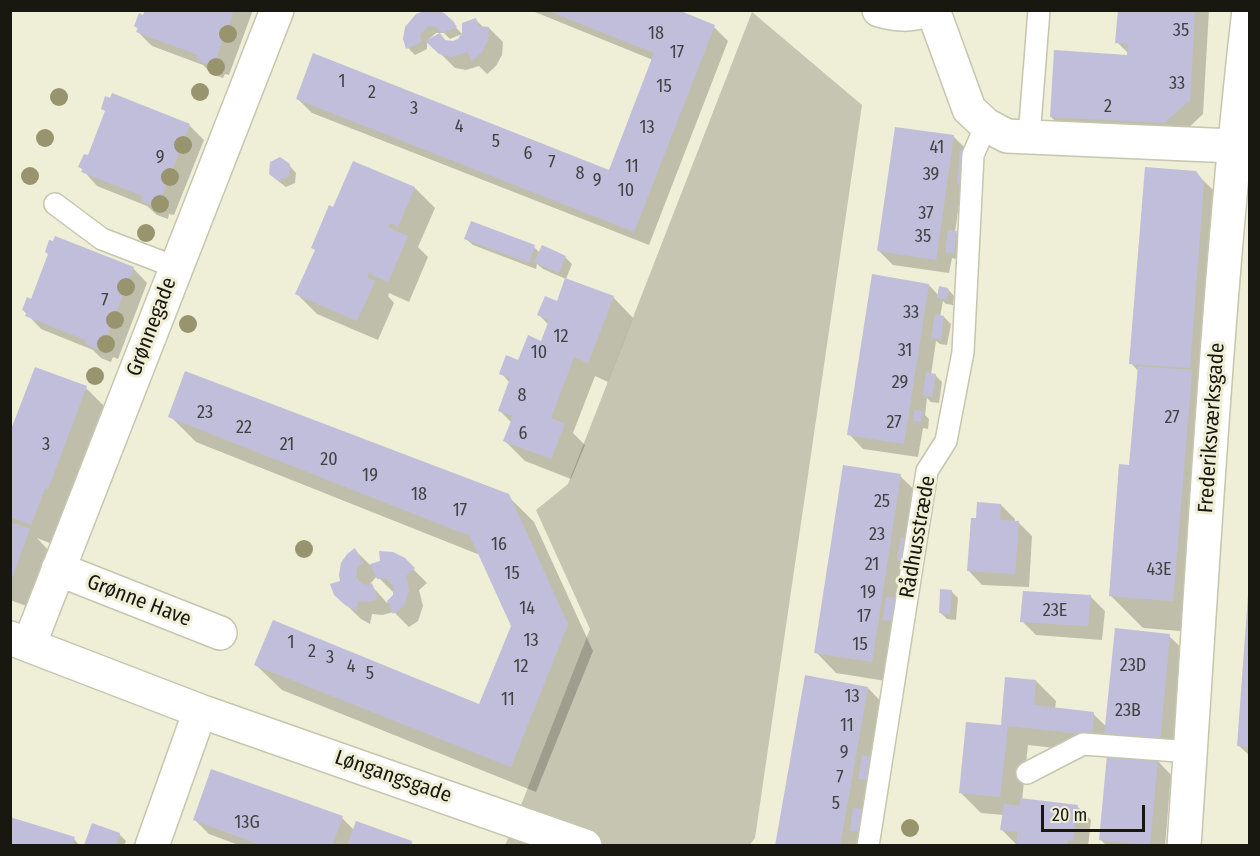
<!DOCTYPE html>
<meta charset="utf-8">
<style>
body{margin:0}
#map{position:relative;width:1260px;height:856px;overflow:hidden;background:#efeed6;font-family:"Fira Sans Condensed",sans-serif}
canvas{display:block}
.frame{position:absolute;inset:0;border:12px solid #181810;pointer-events:none}
.scale{position:absolute;left:1041px;top:805px;width:104px;height:27px;box-sizing:border-box;border:3px solid #181810;border-top:0;padding-left:8px;font-size:18px;line-height:21px;white-space:nowrap;color:#181810;-webkit-text-stroke:4px #efeed6;paint-order:stroke}
</style>
<div id="map">
<canvas width="1260" height="856"></canvas>
<div class="frame"></div>
<div class="scale">20 m</div>
</div>
<script>
const context = document.querySelector('canvas').getContext('2d');
context.lineJoin = 'round';
function fill(path, color) { context.fillStyle = color; context.fill(path, 'evenodd'); }
function stroke(path, color, width, dash) { context.strokeStyle = color; context.lineWidth = width; context.lineCap = dash ? 'butt' : 'round'; context.setLineDash(dash || []); context.stroke(path); }
function drawText(font, color, halo, rows, align = 'center') {
  context.font = font + ' "Fira Sans Condensed",sans-serif'; context.lineWidth = 6; context.setLineDash([]); context.textBaseline = 'middle'; context.strokeStyle = halo; context.fillStyle = color; for (const [text, x, y, turn = 0] of rows) {
    context.save(); context.translate(x, y); context.rotate((+turn || 0) * Math.PI / 180); context.textAlign = isNaN(turn) ? turn : align; if (halo) context.strokeText(text, 0, 0); context.fillText(text, 0, 0); context.restore();
  }
}
const green = new Path2D(`
 M752 12 862 105 755 838 749 846H505L590 629 536 510 568 484Z`);
const shadow = new Path2D(`
 M146 10H253L229 75 225 74 223 78 212 74 203 65 152 46 138 32 139 30 135 26 144 17Z
 M530 10H674L714 27 728 41 649 245 312 113 297 98 609 172 653 60Z
 M1119 10H1209L1203 114 1179 137 1066 131 1051 117 1131 56 1117 42Z
 M476 20 484 28H489L503 42 502 55 496 66 487 74 479 66 466 70 455 68 427 40V49L415 55 408 48 405 39 407 28 451 22 462 34 450 39 444 33H436L428 40 440 35 446 41 454 42 459 40Z
 M112 95 190 126 204 140 174 215 169 214 168 219 157 215 147 206 97 186 80 167 89 157Z
 M953 136 967 150 955 232 963 239 960 260 952 258 949 273 893 265 879 251Z
 M354 163 415 188 435 208 418 247 428 257 409 302 389 293 388 296 394 303 378 340 317 314 297 294Z
 M289 165 296 173 295 183 286 187 278 181Z
 M1195 172 1228 205 1205 633 1143 628 1110 595 1131 466 1139 372 1131 363Z
 M466 239 534 247 540 253 543 247 566 258 572 264 566 279 543 269 537 264 536 269 473 245Z
 M133 268 147 283 118 359 113 357 111 362 101 358 93 350 41 329 23 310Z
 M929 285 939 296 948 289 954 296 953 305 946 304 943 301 940 317H944L951 324 947 345 940 344 936 341 931 375H935L942 382 939 403 931 402 927 398 925 415 929 419 928 429 923 428 918 457 863 449 849 434Z
 M613 297 633 318 608 382 595 376 573 433 585 445 571 479 525 461 505 441 512 423 500 411 510 383 501 373 519 361 542 343 549 325 539 315 558 303Z
 M86 388 106 408 52 544 37 538 49 551 29 607 10 600V437Z
 M170 416 508 496 534 522 593 651 536 792 282 690 256 665 480 706 513 626 480 555 196 442Z
 M900 476 921 496 892 682 836 673 816 652Z
 M1001 505 1015 519V522H1018L1032 536 1029 587 982 585 968 570 977 520Z
 M355 550 370 565 404 560 427 583 419 590 423 606 418 621 409 627 394 612 382 615 372 614 370 624 361 619 335 594ZM377 576 394 593V595L387 603 370 584Z
 M951 591 958 598 956 620 947 619 940 612Z
 M1250 592V756L1238 745Z
 M1091 597 1105 611 1102 640 1036 635 1022 621Z
 M1169 636 1190 656 1180 762 1156 759 1171 775 1165 846H1107L1101 840 1108 754 1028 745 1022 800 1077 806 1091 820 1088 846H1018L1002 830 1004 815 981 813 961 793 1002 727 1036 681 1056 701 1055 709 1093 714 1107 727Z
 M868 688 888 709 863 846H777Z
 M342 818 354 830 411 842 414 846H241L209 834 195 820Z
 M119 834 126 841 124 846 85 845Z
 M74 839 80 846H10Z`);
const building = new Path2D(`
 M145 10H234L215 62 211 61 209 65 196 60 198 55 136 32 138 28 134 26 139 13 143 15Z
 M437 10 444 13 453 21 457 27 442 33 436 27 429 26 420 34 421 42 406 49 403 39 405 27 416 14 424 11Z
 M546 10H678L715 25 634 232 296 99 313 53 609 170 654 53Z
 M1118 10H1195L1190 100 1164 123 1050 117 1054 50 1127 55 1128 44 1115 43Z
 M476 18 478 26 489 27 488 40 482 52 472 61 467 52 451 57 439 54 425 41 440 33 445 40 453 41 458 39 462 33V23Z
 M112 93 190 124 160 202 155 201 154 206 141 201 143 196 81 172 83 169 78 167 84 154 88 155 105 111 101 109 105 96 110 98Z
 M895 127 954 135 936 260 877 251Z
 M960 150 969 151 966 185 957 184Z
 M280 157 290 164 289 176 278 181 269 174 270 162Z
 M353 161 415 187 398 227 390 223 388 227 408 236 388 282 369 273 367 278 375 281 357 321 295 294 315 250 311 248 329 205 333 207Z
 M1145 167 1196 171 1204 182 1190 368 1129 364Z
 M471 221 535 245 529 263 464 239Z
 M948 230 957 231 954 253 945 252Z
 M55 236 134 267 103 346 99 344 97 349 85 344 86 340 25 316 27 311 22 310 27 297 31 299 48 254 45 252 49 240 53 241Z
 M542 245 566 256 559 273 534 262Z
 M872 274 929 284 904 444 847 435Z
 M565 278 614 296 588 363 574 357 551 418 565 424 551 459 503 441 513 416 498 411 510 378 499 374 506 355 518 360 528 335 541 341 549 320 537 315 545 296 557 301Z
 M939 286 948 288 947 299 937 298Z
 M935 314 944 316 941 339 931 338Z
 M1138 366 1192 370 1173 601 1109 596 1119 464 1129 465Z
 M35 367 87 386 48 489 45 488 31 525 10 517V432Z
 M185 371 509 494 568 624 511 767 254 665 273 620 479 704 511 626 470 536 168 417Z
 M926 372 936 374 932 397 923 395Z
 M914 410 923 411 921 422 913 421Z
 M843 465 901 474 872 662 814 653Z
 M977 502 1001 504 1000 520 1019 521 1015 574 967 571 971 518H976Z
 M10 522 30 529 11 580H10Z
 M901 537 910 538 906 562 897 560Z
 M355 548 363 563 357 568 356 577 362 584 369 585 372 583 378 599 367 602 358 601 356 611 345 605 334 595 330 584 340 581 339 575 341 563 347 554Z
 M379 551 393 552 405 558 415 568 406 576 409 591 404 606 393 614 387 601 393 595V586L386 578 377 579 370 564 380 561Z
 M940 589 952 590 950 614 939 613Z
 M1023 591 1091 595 1088 626 1020 622Z
 M1248 595H1250V747L1237 746Z
 M886 597 896 598 892 621 883 620Z
 M1115 628 1170 634 1160 742 1104 736Z
 M805 675 868 687 840 846H775Z
 M1005 677 1036 680 1034 705 1094 712 1092 735 1008 726 1000 797 959 793 966 722 1001 725Z
 M862 755 870 757 867 780 858 779Z
 M1107 755 1158 759 1150 845 1099 840Z
 M211 769 343 816 332 846H263L193 820Z
 M1020 798 1078 805 1073 841 1068 840 1067 846H1016L1018 832 1000 830 1004 804 1020 806Z
 M853 808 862 809 859 832 850 831Z
 M10 817 75 837 72 846H10Z
 M356 821 412 841 410 846H347Z
 M92 823 120 833 115 846 84 845Z`);
const service = new Path2D(`
 M1029 137 1039 10
 M55 204 102 239 175 267
 M1027 773 1083 744 1191 752
 M868 846 927 471 946 441 963 352 973 155 986 125`);
const minor = new Path2D(`
 M879 10C896 15 910 16 927 10
 M933 10 969 109 986 125 1007 136 1233 146
 M58 569 220 633
 M10 638 200 711 585 846
 M29 645 277 10
 M152 846 200 711`);
const tertiary = new Path2D(`
 M1184 846C1203 567 1217 288 1249 10`);
const trees = [
 [228,34],
 [216,67],
 [200,92],
 [59,97],
 [45,138],
 [183,145],
 [30,176],
 [170,177],
 [160,204],
 [146,233],
 [126,287],
 [115,320],
 [188,324],
 [106,344],
 [95,376],
 [304,549],
 [910,828]
];
const numberNames = [
 ["35",1181,31],
 ["18",656,34],
 ["17",677,53],
 ["1",342,82],
 ["33",1177,84],
 ["15",664,87],
 ["2",372,93],
 ["2",1108,107],
 ["3",414,109],
 ["4",459,127],
 ["13",647,128],
 ["5",496,142],
 ["41",937,148],
 ["6",528,154],
 ["9",160,158],
 ["7",552,163],
 ["11",632,167],
 ["8",580,174],
 ["39",931,175],
 ["9",597,181],
 ["10",626,191],
 ["37",926,214],
 ["35",923,237],
 ["7",105,301],
 ["33",911,313],
 ["12",561,337],
 ["31",905,351],
 ["10",539,353],
 ["29",900,383],
 ["8",522,396],
 ["23",205,413],
 ["27",1172,418],
 ["27",894,423],
 ["22",244,428],
 ["6",523,434],
 ["3",46,445],
 ["21",287,445],
 ["20",329,460],
 ["19",370,476],
 ["18",419,495],
 ["25",882,502],
 ["17",460,511],
 ["23",877,535],
 ["16",499,545],
 ["21",872,565],
 ["43E",1159,570],
 ["15",512,574],
 ["19",868,593],
 ["14",527,609],
 ["23E",1055,611],
 ["17",864,617],
 ["13",531,641],
 ["1",291,643],
 ["15",860,645],
 ["2",312,652],
 ["3",330,658],
 ["23D",1133,666],
 ["4",351,667],
 ["12",521,667],
 ["5",370,674],
 ["13",852,697],
 ["11",508,700],
 ["23B",1128,711],
 ["11",847,726],
 ["9",844,753],
 ["7",840,778],
 ["5",836,804],
 ["13G",247,823]
];
const streetNames = [
 ["Grønnegade",152,327,-69],
 ["Frederiksværksgade",1212,428,-86],
 ["Rådhusstræde",918,537,-80],
 ["Grønne Have",139,601,21],
 ["Løngangsgade",393,777,19]
];
fill(green, '#c6c5b2');
fill(shadow, '#0003');
fill(building, '#c0bedb');
stroke(service, '#c6c5ae', 24);
stroke(minor, '#c6c5ae', 36);
stroke(tertiary, '#c6c5ae', 36);
stroke(service, '#fff', 21);
stroke(minor, '#fff', 33);
stroke(tertiary, '#fff', 33);
context.fillStyle = '#98956e';
for (const [x, y] of trees) { context.beginPath(); context.arc(x, y, 9, 0, 2 * Math.PI); context.fill(); }
drawText('18px', '#424243', null, numberNames);
drawText('21px', '#181810', '#efeed6', streetNames);
</script>
